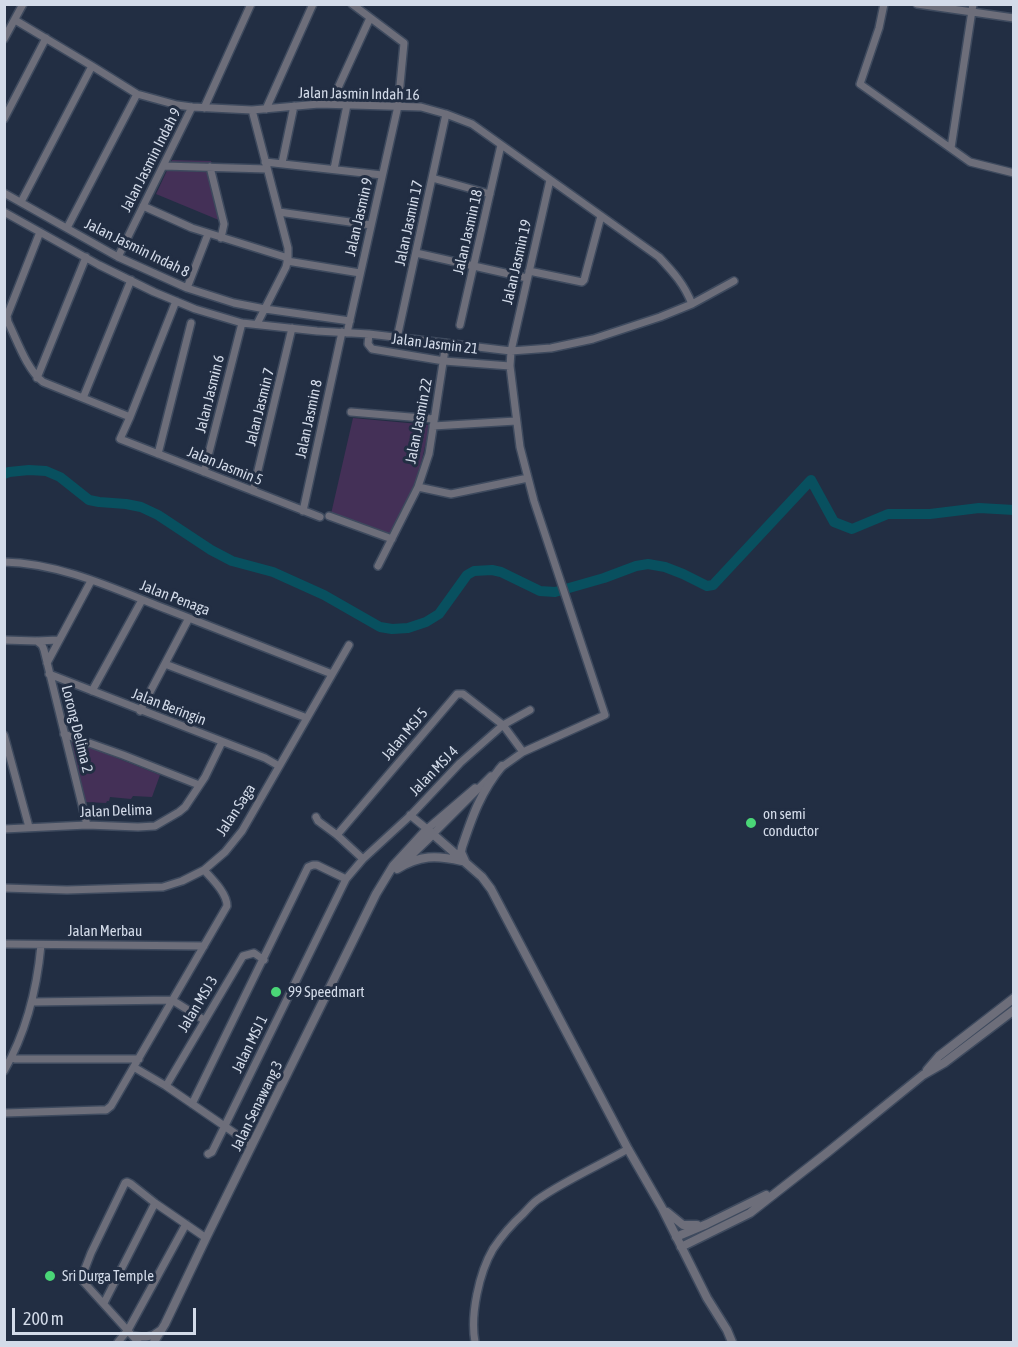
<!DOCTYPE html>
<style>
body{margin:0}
#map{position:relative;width:1018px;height:1347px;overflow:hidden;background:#222e43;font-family:"Asap Condensed",sans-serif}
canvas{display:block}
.frame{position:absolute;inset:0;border:6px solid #d3dbe9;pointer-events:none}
.scale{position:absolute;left:12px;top:1308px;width:184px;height:27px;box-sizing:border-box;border:3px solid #d3dbe9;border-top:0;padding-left:8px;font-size:18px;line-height:21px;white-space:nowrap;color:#d3dbe9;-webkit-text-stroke:4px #222e43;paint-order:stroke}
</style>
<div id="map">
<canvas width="1018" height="1347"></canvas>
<div class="frame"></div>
<div class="scale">200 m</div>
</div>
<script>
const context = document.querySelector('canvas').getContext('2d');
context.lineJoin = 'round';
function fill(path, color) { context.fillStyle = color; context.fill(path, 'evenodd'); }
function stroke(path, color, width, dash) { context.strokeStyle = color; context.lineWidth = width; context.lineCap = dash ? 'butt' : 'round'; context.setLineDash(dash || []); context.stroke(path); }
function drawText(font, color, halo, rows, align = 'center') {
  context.font = font + ' "Asap Condensed",sans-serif'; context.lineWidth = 6; context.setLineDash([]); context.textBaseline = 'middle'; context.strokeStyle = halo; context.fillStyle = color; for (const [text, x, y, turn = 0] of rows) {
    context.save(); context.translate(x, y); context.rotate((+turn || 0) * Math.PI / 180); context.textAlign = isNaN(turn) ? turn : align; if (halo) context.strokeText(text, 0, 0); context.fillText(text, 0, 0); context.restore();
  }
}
const green = new Path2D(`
 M172 160 211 161 226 223 156 194Z
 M353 418 430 425 416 485 391 536 331 514Z
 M66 738 160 775 152 797 133 796 131 799 110 797 109 801H107L106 803 84 802Z`);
const river = new Path2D(`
 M4 474 9 472 29 470 46 471 60 477 89 500 99 502 126 504 141 507 158 515 211 550 232 561 273 572 324 595 380 627 392 629 408 628 426 622 439 614 467 575 474 571 492 570 501 572 540 591 555 592 604 578 636 566 648 564 665 567 683 574 707 586 713 585 811 480 834 522 852 529 888 514H930L979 508 1014 510`);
const minor = new Path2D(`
 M884 4 879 28 860 84 970 162 1014 173
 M917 4 1014 18
 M15 20 92 66 137 94 177 105 192 107 252 110 319 104 421 107 446 114 472 124 659 257C674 273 684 284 692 304
 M4 39 23 4
 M337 90 370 18
 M204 108 251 4
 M266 109 313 4
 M252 110 288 248V258L286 267 257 324
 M4 119 46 38
 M951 148 973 4
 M265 162 382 175
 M282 163 294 106
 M163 166 267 169
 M210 167 224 224 221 238
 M334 169 347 105
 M432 178 490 194
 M4 193 118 257 187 288 234 303 265 309 350 321
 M21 202 92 66
 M143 206 192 228 288 258
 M4 212 99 265 154 292 195 309 242 323 317 331 369 334 511 351 551 348 593 339 660 317 692 304 734 281
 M279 212 371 225
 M67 228 137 94
 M40 232 7 316 8 322C17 340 27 370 43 382L130 417
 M416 253 527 278
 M118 257 192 107
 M287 261 360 273
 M529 271 582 282 584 280 601 216
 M187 288 208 234
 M176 301 130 417 120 439 320 517
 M460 325 501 145
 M347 333 398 106 404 43 352 4
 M369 334 368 344 372 349 444 361 510 366
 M397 338 446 114
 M37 378 86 257
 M83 398 131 280
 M351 412 434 419
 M433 426 516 421
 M158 454 191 323
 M204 472 242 323
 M418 487 451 494 528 478
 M253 491 292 328
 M303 511 342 332
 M329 516 392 539
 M4 562C60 563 115 589 166 609 221 631 277 652 332 674
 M378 566 418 487 429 454 446 343
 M4 640 37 641 58 640
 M37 641 42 645 44 650 87 825
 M47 663 91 581
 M165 664 307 718
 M49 674 265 758 279 766
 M92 691 142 600
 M140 711 189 618
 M64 734 123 755 199 785
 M4 735 29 827
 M499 769 523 752 605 715 534 501 520 447 510 366 511 351 550 180
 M410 815 427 829 475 788
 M316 817 318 821 337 835 363 859
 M4 829 87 825 138 827 155 826 179 812 185 807 205 777 222 742
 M433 834 491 776
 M337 835 457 694H463L503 725 523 752
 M4 888 67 890 163 887 182 881 204 870 225 852 242 831 349 645
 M4 944 204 946
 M32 1002 172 1000 204 1020
 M12 1058 15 1059H139
 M137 1069 166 1086 252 1145
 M4 1071C27 1031 37 989 41 945
 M166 1086 243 956 254 953 264 960
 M192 1104 308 867 313 865H317L346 879
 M4 1113 100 1110H106L111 1106 227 906C227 893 212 879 204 870
 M208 1154 212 1152 346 879 363 859 412 814 460 763 503 725 530 710
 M104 1303 155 1203
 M134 1336C144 1338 151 1338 159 1331
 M118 1342 128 1330 186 1224
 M138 1342 81 1279 91 1253 125 1183 127 1182 131 1184 155 1203 206 1238
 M475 1342C470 1315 479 1273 493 1249 501 1237 512 1224 523 1214 528 1209 533 1202 540 1198 566 1180 600 1165 628 1149`);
const tertiary = new Path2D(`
 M405 861 433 834
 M465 861 461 852 462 847C472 817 481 791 502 766
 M397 869C420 855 436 855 462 861
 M927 1070 939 1056 1014 998
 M667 1212 683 1225H697
 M676 1237 707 1224 766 1195
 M681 1247 750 1213 828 1152 923 1075 944 1063 1014 1010
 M154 1342 165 1324 206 1238 376 894 393 866 427 829 482 877 491 889 628 1149 662 1208 707 1298 727 1330 732 1342`);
const markers = [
 [751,823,6,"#4ad677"],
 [276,992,6,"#4ad677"],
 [50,1276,6,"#4ad677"]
];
const streetNames = [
 ["Jalan Jasmin Indah 16",359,94,1],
 ["Jalan Jasmin Indah 9",151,160,-63],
 ["Jalan Jasmin 9",359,217,-77],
 ["Jalan Jasmin 17",409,223,-78],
 ["Jalan Jasmin 18",468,232,-77],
 ["Jalan Jasmin Indah 8",137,248,26],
 ["Jalan Jasmin 19",517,262,-77],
 ["Jalan Jasmin 21",435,344,7],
 ["Jalan Jasmin 6",210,394,-76],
 ["Jalan Jasmin 7",260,407,-76],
 ["Jalan Jasmin 8",309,419,-78],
 ["Jalan Jasmin 22",419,421,-79],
 ["Jalan Jasmin 5",225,466,22],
 ["Jalan Penaga",175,598,21],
 ["Jalan Beringin",169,707,21],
 ["Lorong Delima 2",77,729,76],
 ["Jalan MSJ 5",405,734,-50],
 ["Jalan MSJ 4",434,771,-46],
 ["Jalan Saga",236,810,-57],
 ["Jalan Delima",116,811,-2],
 ["Jalan Merbau",105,931],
 ["Jalan MSJ 3",198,1004,-59],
 ["Jalan MSJ 1",250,1044,-64],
 ["Jalan Senawang 3",257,1106,-64]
];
const poiNames = [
 ["on semi",763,814],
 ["conductor",763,831],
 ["99 Speedmart",288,992],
 ["Sri Durga Temple",62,1276]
];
fill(green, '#443057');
stroke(river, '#08505f', 10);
stroke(minor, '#3e4a5e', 10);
stroke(tertiary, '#3e4a5e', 11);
stroke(minor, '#6d6e7a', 7);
stroke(tertiary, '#6d6e7a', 8);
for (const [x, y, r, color] of markers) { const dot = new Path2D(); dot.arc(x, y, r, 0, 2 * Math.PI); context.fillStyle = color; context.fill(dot); stroke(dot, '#222e43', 2); }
drawText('15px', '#d3dbe9', '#222e43', streetNames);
drawText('15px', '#d3dbe9', '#222e43', poiNames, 'left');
</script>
